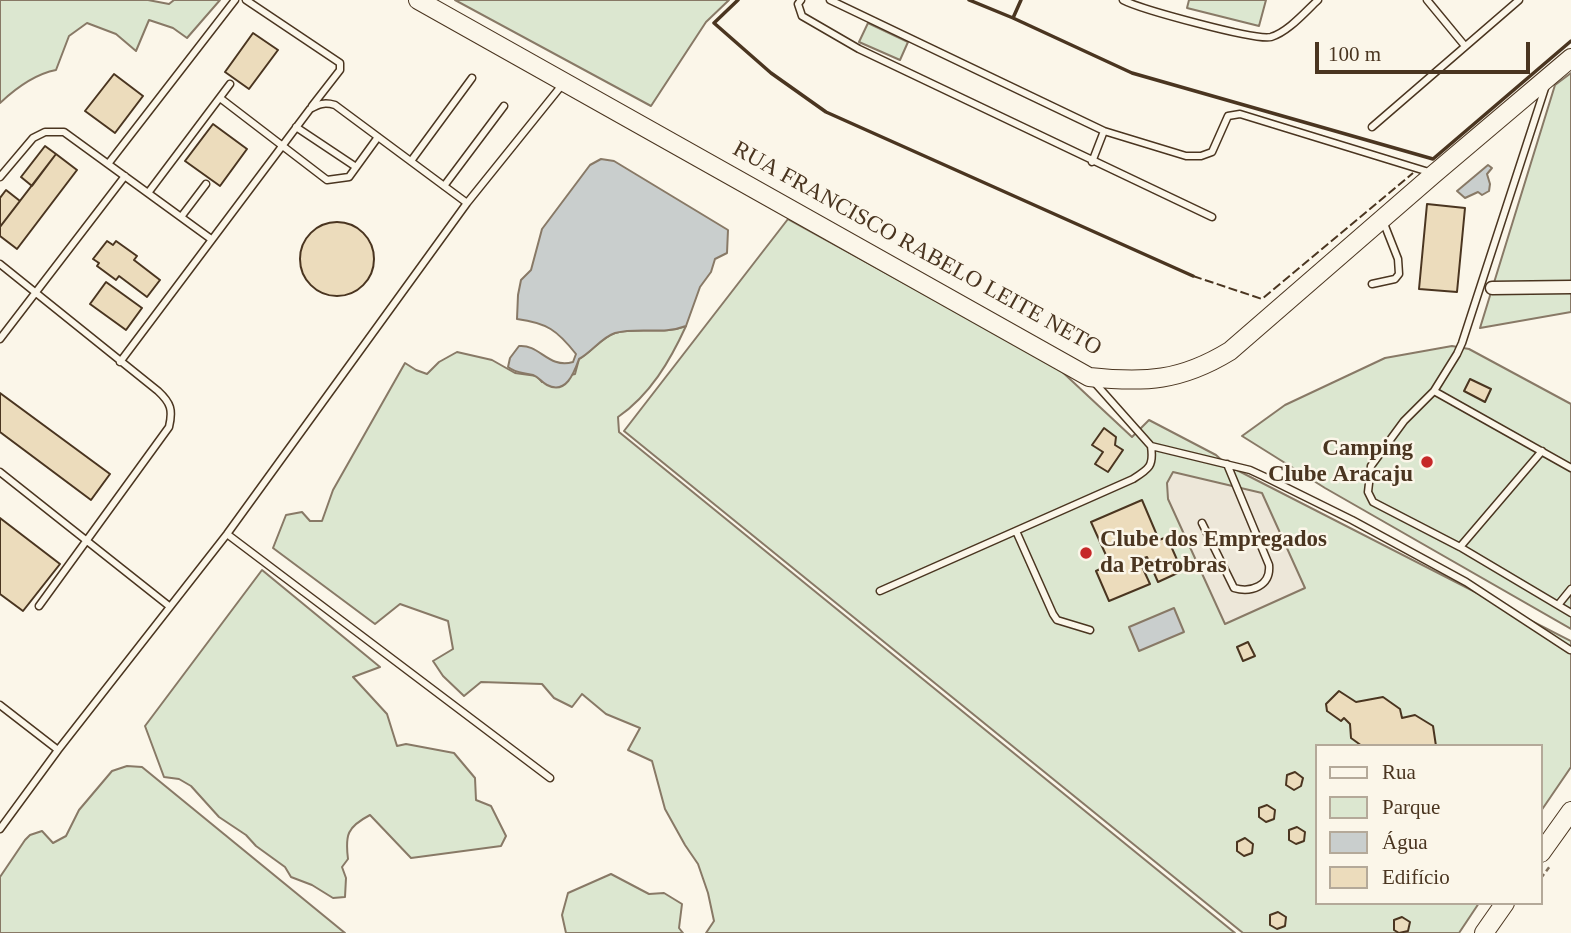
<!DOCTYPE html>
<meta charset="utf-8">
<style>
body{margin:0}
#map{position:relative;width:1571px;height:933px;overflow:hidden;background:#fbf6e9;font-family:"Times New Roman",serif}
canvas{display:block}
.legend{position:absolute;left:1315px;top:744px;width:228px;height:161px;box-sizing:border-box;background:#fbf6e9;border:2px solid #b4a999;margin:0;padding:9px 12px;list-style:none;font-size:21px;color:#4a3520}
.legend li{display:flex;align-items:center;gap:14px;height:35px}
.legend b{width:35px;border:2px solid #b4a999}
.scale{position:absolute;left:1315px;top:42px;width:215px;height:32px;box-sizing:border-box;border:4px solid #4a3520;border-top:0;padding-left:9px;font-size:21px;line-height:24px;white-space:nowrap;color:#4a3520;-webkit-text-stroke:5px #fbf6e9;paint-order:stroke}
</style>
<div id="map">
<canvas width="1571" height="933"></canvas>
<ul class="legend">
<li><b style="height:9px;background:#fbf6e9"></b>Rua</li>
<li><b style="height:19px;background:#dce7d0"></b>Parque</li>
<li><b style="height:19px;background:#c9cecd"></b>Água</li>
<li><b style="height:19px;background:#ecdcbc"></b>Edifício</li>
</ul>
<div class="scale">100 m</div>
</div>
<script>
const context = document.querySelector('canvas').getContext('2d');
context.lineJoin = 'round';
function fill(path, color) { context.fillStyle = color; context.fill(path, 'evenodd'); }
function stroke(path, color, width, dash) { context.strokeStyle = color; context.lineWidth = width; context.lineCap = dash ? 'butt' : 'round'; context.setLineDash(dash || []); context.stroke(path); }
function drawText(font, color, halo, rows, align = 'center') {
  context.font = font + ' "Times New Roman",serif'; context.lineWidth = 5; context.setLineDash([]); context.textBaseline = 'middle'; context.strokeStyle = halo; context.fillStyle = color; for (const [text, x, y, turn = 0] of rows) {
    context.save(); context.translate(x, y); context.rotate((+turn || 0) * Math.PI / 180); context.textAlign = isNaN(turn) ? turn : align; if (halo) context.strokeText(text, 0, 0); context.fillText(text, 0, 0); context.restore();
  }
}
const green = new Path2D(`
 M0 0H148L169 4 174 0H220L187 38 173 28 149 20 136 51 116 34 87 23 69 36 56 70C35 74 16 88 0 103Z
 M455 0H729L706 22 651 106Z
 M1189 0H1266L1259 26 1187 8Z
 M868 23 908 42 900 60 859 42Z
 M1571 73V312L1480 328 1555 85Z
 M788 219 1057 367 1132 437 1149 420 1216 455 1227 465 1571 641V767L1541 811V746H1317V903H1479L1459 933H1243L624 431Z
 M686 326C670 361 650 395 618 417L619 432 1235 933H706L714 921 708 893 698 864 685 845 665 809 652 761 628 750 640 728 606 714 582 694 572 707 554 698 542 684 481 682 464 696 443 676 433 661 453 649 448 621 400 604 375 624 273 548 286 515 302 512 310 521H322L333 490 405 363 416 370 427 374 439 362 457 352 492 360 515 373 537 376 542 382 575 374 579 359C591 352 602 337 615 333 639 327 663 335 686 326Z
 M1452 346 1469 349 1571 404V629L1325 488 1242 436 1285 405 1385 358Z
 M262 570 380 667 353 677 387 714 397 746 406 744 454 753 475 778 476 800 491 806 506 836 501 846 411 858 370 815C347 827 345 835 348 859L342 867 346 878 345 897 333 898 312 885 291 877 285 867 256 846 246 835 219 817 191 786 179 779 164 777 145 726Z
 M127 766 142 767 345 933H0V877L25 840 30 835 42 831 53 843 66 836 79 810 112 771Z
 M611 874 649 894 664 893 682 904 679 928 683 933H566L562 915 568 893Z`);
const parking = new Path2D(`
 M1173 472 1262 493 1305 588 1225 624 1168 499 1167 483Z`);
const water = new Path2D(`
 M601 159 614 161 728 230 727 253 715 259 711 272 700 287 686 326C663 335 639 327 615 333 602 337 592 352 579 359 574 373 566 395 547 385 541 382 539 377 533 375 523 372 517 374 508 367L510 358 519 346C540 344 548 369 573 362L576 354C557 330 547 323 517 319L518 295 521 280 531 270 542 229 590 165Z
 M1488 165 1492 168 1487 174 1490 184 1489 191 1482 195 1478 192 1465 198 1457 191Z
 M1174 608 1184 632 1139 651 1129 627Z`);
const building = new Path2D(`
 M253 33 278 50 249 89 225 72Z
 M114 74 143 96 115 133 85 111Z
 M213 124 247 149 220 186 185 161Z
 M45 146 56 154 32 186 21 177Z
 M56 154 77 170 17 249 0 236V227Z
 M6 190 20 201 0 227V198Z
 M1427 204 1465 208 1457 292 1419 289Z
 M300 259a37 37 0 1 1 74 0a37 37 0 1 1-74 0Z
 M107 241 113 245 116 241 137 256 134 260 160 280 147 297 119 276 116 280 97 266 99 263 93 259Z
 M106 282 142 308 126 330 90 304Z
 M1470 379 1491 389 1485 402 1464 391Z
 M0 393 110 474 91 500 0 432Z
 M1104 428 1116 437 1115 445 1123 450 1108 472 1095 464 1103 452 1092 445Z
 M1142 500 1159 540 1167 537 1182 571 1158 582 1147 557 1139 560 1150 584 1109 601 1096 571 1110 564 1091 522Z
 M0 518 60 564 23 611 0 594Z
 M1248 642 1255 656 1243 661 1237 647Z
 M1339 691 1356 702 1383 697 1400 709 1402 718 1415 715 1433 726 1436 746H1362L1351 738 1350 724 1344 718 1341 721 1327 711 1326 704Z
 M1295 772 1303 778 1301 786 1294 790 1286 785 1287 775Z
 M1267 805 1275 810 1274 819 1266 822 1259 817V808Z
 M1297 827 1305 832 1304 841 1296 844 1289 840V830Z
 M1245 838 1253 844 1252 853 1244 856 1237 851V842Z
 M1278 912 1286 917 1285 926 1277 929 1270 925V915Z
 M1402 917 1410 922 1408 931 1399 933 1394 930V920Z`);
const path = new Path2D(`
 M1541 878 1550 866`);
const lane = new Path2D(`
 M246 0 340 63V70L312 106
 M801 0 798 4 802 16 859 49 1212 217
 M830 0 1104 131 1186 156H1201L1212 152 1228 116 1240 114 1432 173
 M1123 0C1140 9 1256 41 1271 37 1288 32 1305 12 1318 0
 M1427 0 1465 46
 M1545 88 1462 343 1457 354 1434 391 1571 468
 M220 98 327 180 349 177 378 137
 M296 127 356 167
 M1372 127 1519 0
 M411 161 472 78
 M1092 162 1104 131
 M108 164 235 0
 M0 177 33 138 45 132H64L211 239
 M444 186 504 106
 M148 193 230 84
 M181 217 206 184
 M0 264 158 391C171 403 173 410 169 427L39 606
 M1372 284 1395 279 1399 274 1398 259 1383 221
 M0 339 125 176
 M120 362 310 109C319 104 324 102 335 105L467 203
 M1434 391 1404 421 1371 466 1368 492 1373 502 1460 547 1571 613
 M1151 446 1250 470 1263 476 1352 520 1466 582 1570 650
 M0 472 169 606
 M1202 523 1234 588C1251 593 1271 586 1269 565L1227 464
 M1016 531 1053 614 1057 620 1090 630
 M227 534 550 778
 M1460 547 1542 451
 M880 591 1133 479C1149 469 1154 466 1151 446L1095 383
 M1558 605 1571 589
 M0 705 58 750
 M0 829 58 750 227 534 467 203 562 85`);
const street = new Path2D(`
 M1492 288 1571 287`);
const secondary = new Path2D(`
 M418 0 1089 377C1145 383 1181 381 1230 351L1434 174 1571 58
 M1541 853 1571 811
 M1484 933 1505 903`);
const fence = new Path2D(`
 M1193 276 1262 299 1413 173`);
const wall = new Path2D(`
 M738 0 714 23 771 73 826 112 1193 276
 M969 0 1013 18
 M1021 0 1013 18 1132 73 1433 159 1571 41`);
const markers = [
 [1427,462,7,"#c62828"],
 [1086,553,7,"#c62828"]
];
const streetNames = [
 ["RUA FRANCISCO RABELO LEITE NETO",917,249,29]
];
const poiNames = [
 ["Camping",1413,449],
 ["Clube Aracaju",1413,475],
 ["Clube dos Empregados",1100,540,"left"],
 ["da Petrobras",1100,566,"left"]
];
fill(green, '#dce7d0');
stroke(green, '#887966', 2);
fill(parking, '#ede7d9');
stroke(parking, '#887966', 2);
fill(water, '#c9cecd');
stroke(water, '#887966', 2);
fill(building, '#ecdcbc');
stroke(building, '#4a3520', 2);
stroke(lane, '#4a3520', 9);
stroke(street, '#4a3520', 15);
stroke(secondary, '#4a3520', 20);
stroke(path, '#7f6f5c', 2.5, [5, 3.5]);
stroke(lane, '#fbf6e9', 6);
stroke(street, '#fbf6e9', 12);
stroke(secondary, '#fbf6e9', 18);
stroke(fence, '#4a3520', 2, [9, 3.5]);
stroke(wall, '#4a3520', 3.5);
for (const [x, y, r, color] of markers) { const dot = new Path2D(); dot.arc(x, y, r, 0, 2 * Math.PI); context.fillStyle = color; context.fill(dot); stroke(dot, '#fbf6e9', 2.5); }
drawText('23px', '#4a3520', '#fbf6e9', streetNames);
drawText('bold 23px', '#4a3520', '#fbf6e9', poiNames, 'right');
</script>
